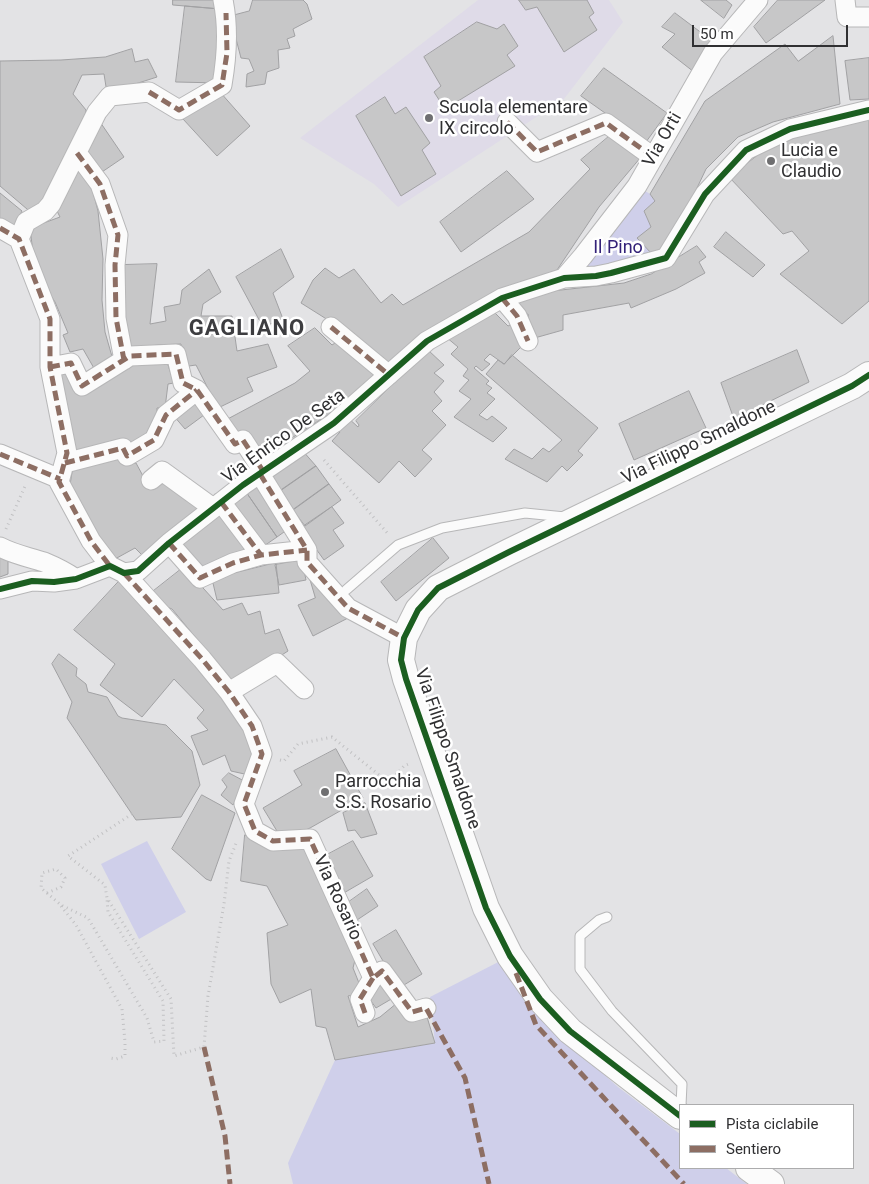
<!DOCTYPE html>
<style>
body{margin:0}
#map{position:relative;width:869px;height:1184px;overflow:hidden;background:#e3e3e5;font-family:Roboto,sans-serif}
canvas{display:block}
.legend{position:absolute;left:679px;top:1104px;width:175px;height:65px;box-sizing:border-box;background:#fff;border:1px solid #acacad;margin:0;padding:6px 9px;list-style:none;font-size:15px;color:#303032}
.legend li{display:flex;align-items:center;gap:10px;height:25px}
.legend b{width:25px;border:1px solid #acacad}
.scale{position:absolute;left:692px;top:25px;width:156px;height:22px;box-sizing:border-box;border:2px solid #303032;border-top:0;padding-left:6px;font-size:15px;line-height:18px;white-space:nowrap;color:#303032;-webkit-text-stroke:4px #fff;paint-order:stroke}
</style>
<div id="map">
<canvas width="869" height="1184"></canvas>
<ul class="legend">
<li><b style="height:6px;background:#1b5e20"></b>Pista ciclabile</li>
<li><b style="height:6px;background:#8d6e63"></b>Sentiero</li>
</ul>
<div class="scale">50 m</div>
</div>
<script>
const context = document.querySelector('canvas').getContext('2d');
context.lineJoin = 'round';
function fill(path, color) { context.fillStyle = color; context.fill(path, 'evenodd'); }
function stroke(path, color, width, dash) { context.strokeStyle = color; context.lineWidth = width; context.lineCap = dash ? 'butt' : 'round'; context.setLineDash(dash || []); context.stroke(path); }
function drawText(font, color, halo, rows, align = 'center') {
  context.font = font + ' Roboto,sans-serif'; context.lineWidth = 5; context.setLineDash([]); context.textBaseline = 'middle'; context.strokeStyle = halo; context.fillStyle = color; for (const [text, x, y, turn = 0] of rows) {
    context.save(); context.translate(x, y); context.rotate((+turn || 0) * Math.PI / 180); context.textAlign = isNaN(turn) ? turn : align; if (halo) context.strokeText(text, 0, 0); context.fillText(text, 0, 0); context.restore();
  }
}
const education = new Path2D(`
 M478 0H609L623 22 564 99 398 207 374 184 300 138Z`);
const green = new Path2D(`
 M637 186 650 194 655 201 644 211 651 227 638 238 653 255 564 278Z
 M147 841 186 912 139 939 101 864Z
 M510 956 548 1025 618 1087 680 1134V1168H726L747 1184H293L288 1163 335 1060 435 1043 430 997Z`);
const building = new Path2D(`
 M173 0H218L220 9 173 5Z
 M253 0H303L307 4 312 19 293 29 295 36 287 39 290 48 278 50 279 68 267 72 265 84 246 87 247 74 254 71 249 59 241 58 230 16 249 11Z
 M519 0H587L594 13 589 17 597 30 564 52 537 7 526 10Z
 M701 0H726L732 5 724 18Z
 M778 0H825L766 43 754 27Z
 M185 6 220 9 219 83 176 82Z
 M675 13 715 43 694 72 662 47 675 34 662 27Z
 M477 22 497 29 504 24 518 46 507 55 515 66 445 109 434 92 441 86 424 57Z
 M833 36 840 104 773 122 738 137 706 169 688 207 665 248 653 255 637 238 651 227 644 211 655 201 650 194 705 101 785 44 798 61Z
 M132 49 135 62 148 59 157 77 107 93 104 74 82 75 73 94 86 110 84 123 64 164 34 215 0 186V61L61 60 105 57Z
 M869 58V99L850 100 845 61Z
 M604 68 667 113 646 142 581 96Z
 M220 92 250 126 217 156 183 119Z
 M385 97 395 114 406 107 430 143 422 150 436 174 401 196 356 116Z
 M96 116 124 157 99 174 83 145Z
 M869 120V301L842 324 780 274 809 251 792 231 783 234 729 177 763 151 802 133 841 124Z
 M612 134 641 157 599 207 555 273 383 368 336 325 301 303 313 280 325 268 339 278 354 269 381 303 392 294 403 305 529 232 590 169 581 160Z
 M81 165 93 192 98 211 103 259 102 300 105 332 113 360 95 370 83 349 70 352 63 335 68 333 55 302 42 282 34 261 30 228 60 217 56 209Z
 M507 171 534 199 461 252 440 222Z
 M0 193 22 211 12 232 0 224Z
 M726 232 765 265 753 277 714 247Z
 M697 246 706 257 699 262 705 273 676 289 631 308 629 303 563 315V330L531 339 528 314 523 315 514 301 543 292 624 283 651 274Z
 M281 249 294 277 273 293 283 319 263 327 236 277Z
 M157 264 150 324 166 321 164 307 180 304 182 290 209 269 221 292 203 304 201 316H232L237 351 268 344 277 367 247 378 253 391 218 408 196 365 182 367 181 344 158 345 124 350 122 265Z
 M494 312 508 326 517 322 525 343 504 364 490 354 484 360 490 364 482 371 476 366 474 368 489 381 486 384 492 388 487 393 495 399 479 415 487 420 492 416 507 428 493 442 454 417 471 399 459 391 469 380 463 376 468 369 451 354 458 347 446 337Z
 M315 328 332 345 341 339 381 372 351 400 259 459 222 422 295 383 310 371 288 346Z
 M428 350 444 365 434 373 444 381 434 392 442 401 432 411 446 425 422 450 432 459 415 477 399 461 379 483 332 441 340 432 335 427 347 417 358 427 359 425 356 421Z
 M797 350 809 382 734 419 721 383Z
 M512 355 598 428 578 451 583 455 567 471 562 466 547 482 505 459 514 449 532 459 543 448 549 452 562 440 486 374 498 360 504 364Z
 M143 361 167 362 174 383 168 384 165 408H157V420L146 434 129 447 73 456 69 440H74L54 369 66 368 79 391 123 367Z
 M689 391 706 428 634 460 619 424Z
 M192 401 204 415 185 429 173 415Z
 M302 450 316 466 280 491 265 475Z
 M119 451 125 464 136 463 143 476H161L204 509 144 557 135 548 115 559 75 509 70 485 73 466Z
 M316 466 329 484 293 510 280 491Z
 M259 477 291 527 277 537 244 489Z
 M329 484 341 500 305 526 293 510Z
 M244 489 277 537 261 548 226 502Z
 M222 505 250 550 202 574 177 540Z
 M332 507 344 523 333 530 344 546 324 560 301 528Z
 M433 538 449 558 396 601 381 582Z
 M0 555 8 559V574L0 577Z
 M302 560 306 580 279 585 275 565Z
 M276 563 279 593 217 600 212 579Z
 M184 567 223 610 242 603 248 615 260 611 265 634 279 629 288 651 235 685 172 609 162 605 151 593Z
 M123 577 249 726 258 757 249 775 231 771 225 755 203 765 191 736 208 730 197 718 204 710 174 679 142 717 100 685 115 664 74 630Z
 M310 579 350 617 313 636 298 605 315 598Z
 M59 654 77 668 76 676 86 684 88 692 107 697 118 716 122 718 166 725 192 751 200 785 181 817 136 820 67 718 72 702 52 664Z
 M336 749 363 798 310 828 283 841 263 808 302 785 294 771Z
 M229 773 246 782 233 805 221 795 227 787 222 780Z
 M202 795 235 813 211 881 206 879 172 849Z
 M365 803 377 834 361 838 355 830 348 831 343 813Z
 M245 835 270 845 306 842 357 952 353 968 363 993 348 996 358 1027 380 1017 397 1003 411 1021 427 1017 435 1043 335 1060 326 1028 316 1026 311 989 280 1003 271 984 267 933 288 925 267 886 241 881Z
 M353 841 373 876 342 894 323 857Z
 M367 889 378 906 357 920 346 904Z
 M396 930 422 974 399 988 373 944Z
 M382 981 393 998 376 1008 366 994Z`);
const path = new Path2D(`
 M324 460 389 535
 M6 529 26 484
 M280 760 284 761 298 744 332 737 389 783 404 766 411 763
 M132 814 68 856 105 885 107 898 171 999 174 1056 204 1047 208 996 224 904 229 861 237 841
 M47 893 61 887 65 878 56 869 42 873 41 888 61 905 88 918 147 1018 154 1042 164 1041 163 1001 108 912 107 899
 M61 906 76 925 122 1009 125 1042V1056L116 1059 110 1058`);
const lane = new Path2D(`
 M346 590 398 545 442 528 525 513 565 517
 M607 917 599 920 580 936V969L612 1011 682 1084 681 1105`);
const street = new Path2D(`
 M845 0 847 17H869
 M507 122 537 152 606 123 653 157
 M77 153 100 184 118 235 115 265 116 318 124 360
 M0 228 19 239 50 319V367L67 453 59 482 91 541 110 566
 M19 239 26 222 45 211 51 204 97 112 110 96 149 92 179 110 222 85C227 56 229 29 223 0
 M564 278 583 256 637 186 713 53 758 0
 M502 298 517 316 528 341
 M331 327 389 375
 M50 367 71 363 82 386 130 356 176 354 183 383 197 390
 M197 390 235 444 243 440 263 471
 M0 454 60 479
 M65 463 123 448 127 456 154 440 166 415 197 390
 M260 474 307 550V562L348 608 404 638
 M151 480 162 471 213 508
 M221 502 261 555
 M169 543 200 578 233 563 261 555 307 550
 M0 547C15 555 29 557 44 562 56 567 66 572 76 579
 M124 573 202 659 229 692 252 726 262 754 244 804 255 831 273 841 310 839 373 978 382 971 412 1012 426 1008
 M0 589 32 581 54 582 76 579 110 566 124 573 138 571 169 543 243 485 334 423 427 341 502 298 564 278 596 276 611 273 666 258 705 194 746 150 790 129 869 110
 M229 692 277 663 304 689
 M365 1013 360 999 373 978`);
const secondary = new Path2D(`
 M680 1116 570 1031 540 999 510 956 486 908 406 679 401 660 404 638 418 610 438 588 509 552 852 386 869 375
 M749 1168 771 1184`);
const quiet = new Path2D(`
 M149 92 179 110 222 85 227 53 226 13
 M507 122 537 152 606 123 653 157
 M77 153 100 184 118 235 115 265 116 318 124 360
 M0 228 19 239 50 319V367L67 453 59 482 91 541 110 566
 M502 298 517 316 528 341
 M331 327 389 375
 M50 367 71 363 82 386 130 356 176 354 183 383 197 390
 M197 390 235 444 243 440 263 471
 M0 454 60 479
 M65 463 123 448 127 456 154 440 166 415 197 390
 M260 474 307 550V562L348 608 404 638
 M221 502 261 555
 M169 543 200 578 233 563 261 555 307 550
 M124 573 202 659 229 692 252 726 262 754 244 804 255 831 273 841 310 839 373 978 382 971 412 1012 426 1008 465 1078 489 1184
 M516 973 536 1025 684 1184
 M365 1013 360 999 373 978
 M204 1047 225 1136 230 1184`);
const cycleway = new Path2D(`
 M0 589 32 581 54 582 76 579 110 566 124 573 138 571 169 543 243 485 334 423 427 341 502 298 564 278 596 276 611 273 666 258 705 194 746 150 790 129 869 110
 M680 1116 570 1031 540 999 510 956 486 908 406 679 401 660 404 638 418 610 438 588 509 552 852 386 869 375`);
const markers = [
 [429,118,5,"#6f6f71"],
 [771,161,5,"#6f6f71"],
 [325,792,5,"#6f6f71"]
];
const poiNames = [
 ["Scuola elementare",439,108],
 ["IX circolo",439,129],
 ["Lucia e",781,151],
 ["Claudio",781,172],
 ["Parrocchia",335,782],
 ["S.S. Rosario",335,803]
];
const streetNames = [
 ["Via Orti",663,140,-60],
 ["Via Enrico De Seta",284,437,-36],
 ["Via Filippo Smaldone",699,443,-26],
 ["Via Filippo Smaldone",447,749,71],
 ["Via Rosario",337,898,65]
];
const parkNames = [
 ["Il Pino",618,248]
];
const districtNames = [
 ["GAGLIANO",247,329]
];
fill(education, '#dfdbe8');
fill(green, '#cfcfea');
fill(building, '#c7c7c8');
stroke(building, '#a1a1a3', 1);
stroke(lane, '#b7b7b8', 11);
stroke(street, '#b7b7b8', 21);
stroke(secondary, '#b7b7b8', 28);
stroke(path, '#c1c1c3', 3, [1, 4]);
stroke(lane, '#fbfbfb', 9);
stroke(street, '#fbfbfb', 19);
stroke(secondary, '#fbfbfb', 26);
stroke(quiet, '#8d6e63', 5, [10, 5]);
stroke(cycleway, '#1b5e20', 6);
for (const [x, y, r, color] of markers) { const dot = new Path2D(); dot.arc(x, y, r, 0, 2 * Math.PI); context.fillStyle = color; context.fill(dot); stroke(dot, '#fff', 2); }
drawText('18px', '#303032', '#fff', poiNames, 'left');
drawText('18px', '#303032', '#fff', streetNames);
drawText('18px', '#332178', '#fff', parkNames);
context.letterSpacing = '1px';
drawText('bold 22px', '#3d3d40', '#fff', districtNames);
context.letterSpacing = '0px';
</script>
